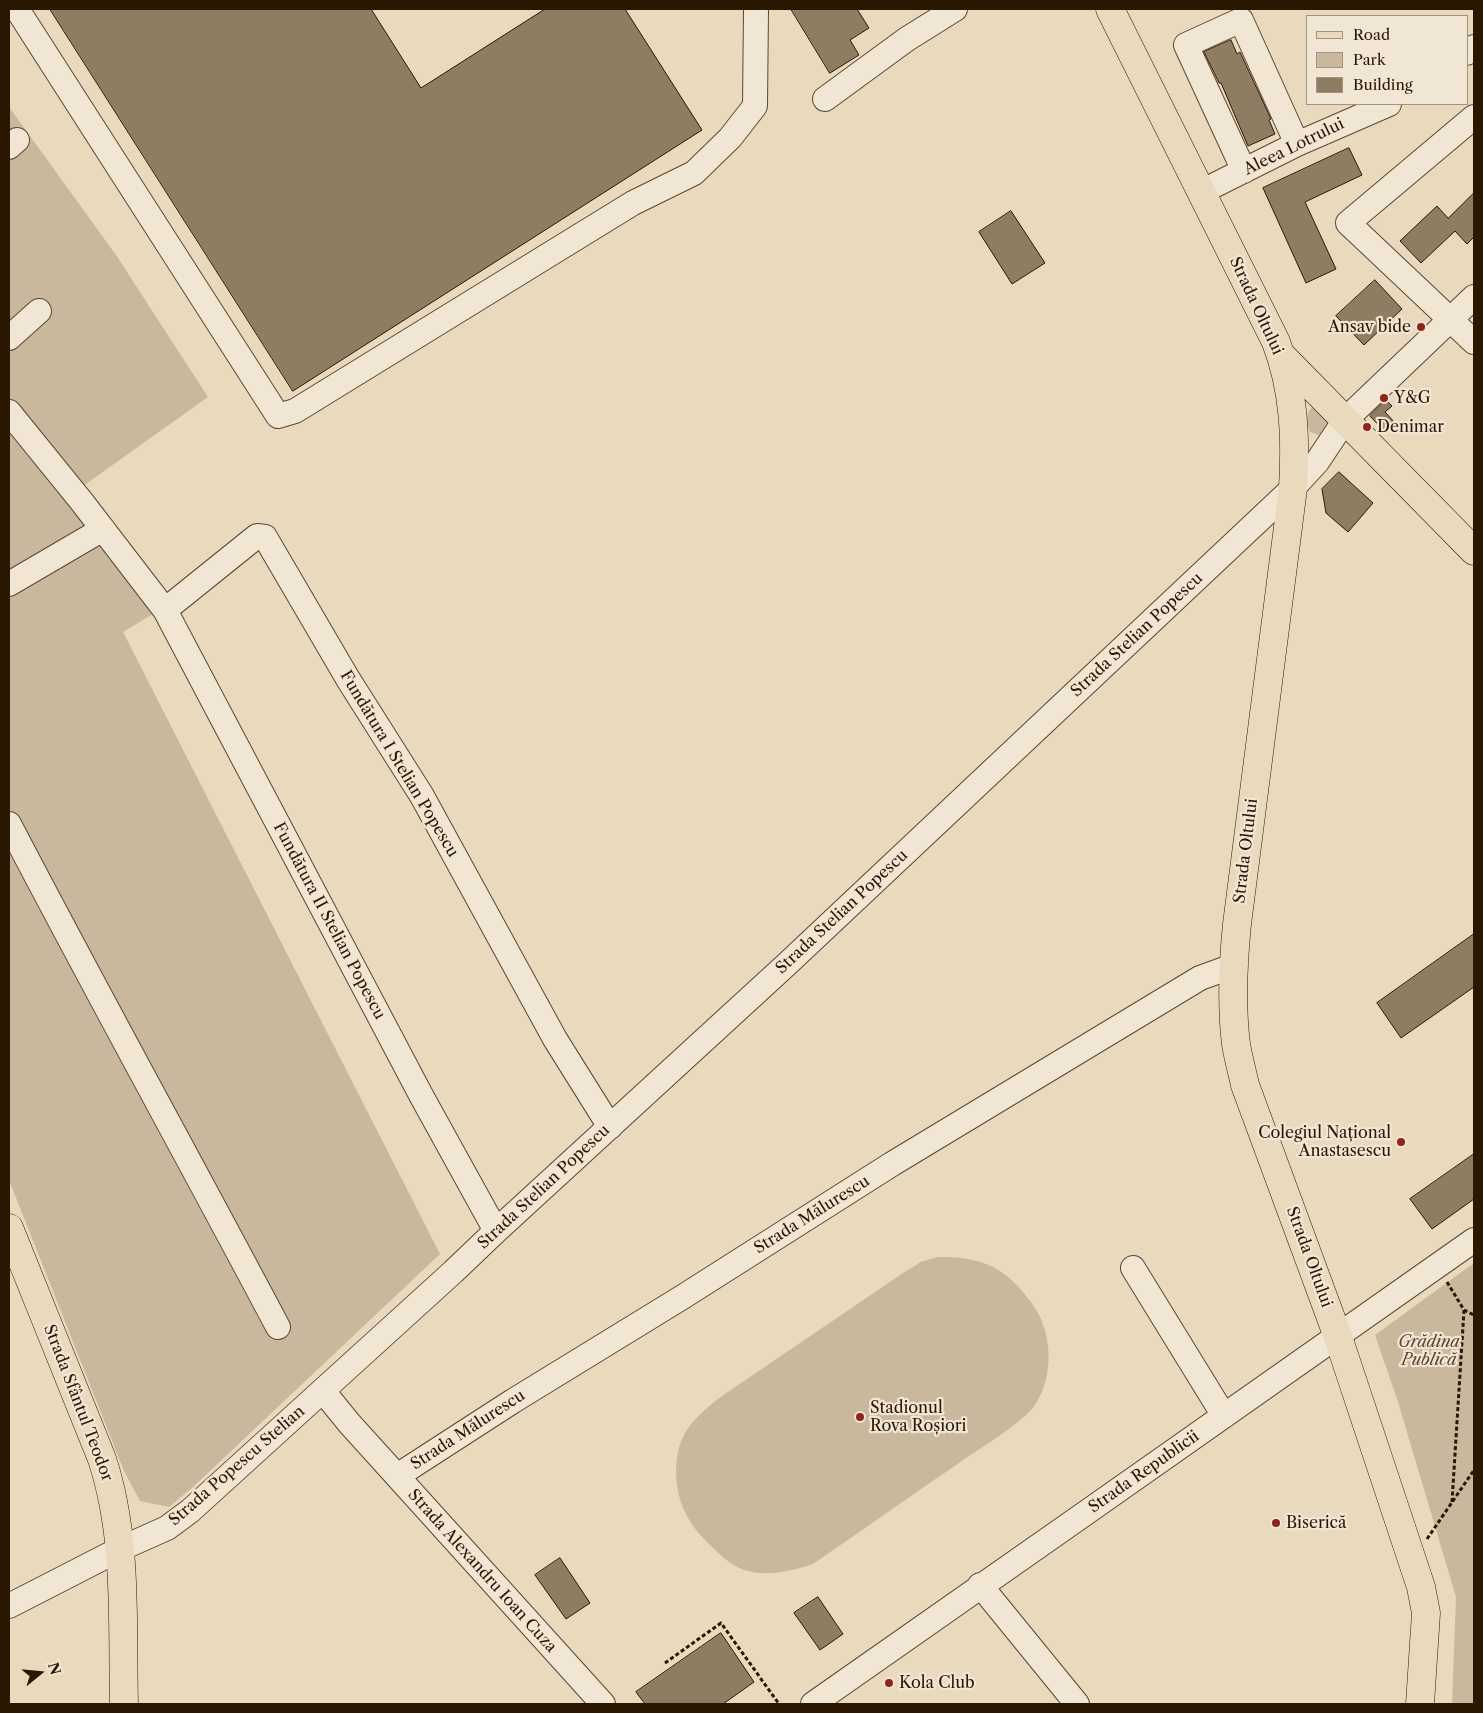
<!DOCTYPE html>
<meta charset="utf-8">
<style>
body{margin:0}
#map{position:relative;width:1483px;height:1713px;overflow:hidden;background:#e9d9bd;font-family:"Libre Caslon Text",serif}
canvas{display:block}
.frame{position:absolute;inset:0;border:10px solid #2b1802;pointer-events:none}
.legend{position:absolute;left:1306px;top:15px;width:162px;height:90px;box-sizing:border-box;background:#f1e6d4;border:1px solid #a29480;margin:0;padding:6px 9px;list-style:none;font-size:15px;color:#2b1802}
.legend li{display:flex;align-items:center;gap:10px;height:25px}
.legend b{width:25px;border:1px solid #a29480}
.north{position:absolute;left:15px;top:1648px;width:50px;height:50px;-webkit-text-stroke:4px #f1e6d4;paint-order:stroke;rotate:73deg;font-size:14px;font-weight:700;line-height:20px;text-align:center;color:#2b1802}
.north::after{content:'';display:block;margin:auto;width:18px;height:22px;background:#2b1802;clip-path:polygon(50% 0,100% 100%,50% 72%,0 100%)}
</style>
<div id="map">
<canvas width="1483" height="1713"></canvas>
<div class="frame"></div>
<ul class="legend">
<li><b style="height:6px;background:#e9d9bd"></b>Road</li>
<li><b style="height:14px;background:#c9b89d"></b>Park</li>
<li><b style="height:14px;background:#8e7c63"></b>Building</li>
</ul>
<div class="north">N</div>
</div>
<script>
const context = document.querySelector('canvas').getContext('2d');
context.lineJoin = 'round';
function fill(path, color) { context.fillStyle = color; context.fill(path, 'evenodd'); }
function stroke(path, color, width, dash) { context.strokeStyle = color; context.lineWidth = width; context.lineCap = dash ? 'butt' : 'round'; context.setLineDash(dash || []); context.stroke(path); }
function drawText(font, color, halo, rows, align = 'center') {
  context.font = font + ' "Libre Caslon Text",serif'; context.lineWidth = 4.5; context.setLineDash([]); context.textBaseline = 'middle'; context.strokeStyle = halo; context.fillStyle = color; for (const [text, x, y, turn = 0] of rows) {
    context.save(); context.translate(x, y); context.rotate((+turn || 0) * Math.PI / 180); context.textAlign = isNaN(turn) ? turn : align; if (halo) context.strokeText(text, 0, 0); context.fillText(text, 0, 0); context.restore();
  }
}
const green = new Path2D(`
 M9 107 116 255 208 397 69 496 158 611 123 632 440 1254 193 1487 169 1507 140 1501 124 1471 9 1180Z
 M1314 406 1329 425 1319 435 1310 432C1307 422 1304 413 1314 406Z
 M937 1257C983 1257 1005 1266 1033 1305 1053 1333 1054 1376 1035 1405 1023 1422 984 1446 966 1458 915 1493 864 1529 813 1564 791 1571 765 1578 742 1569 731 1565 720 1555 712 1547 702 1537 692 1527 686 1514 674 1491 672 1456 685 1433 694 1418 706 1409 719 1398L903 1273 921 1262Z
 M1474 1263V1704H1452L1456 1597 1398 1402 1375 1335Z`);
const building = new Path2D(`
 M50 9H371L421 88 545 9H625L702 130 293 391Z
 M791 9H857L869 28 850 40 859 55 830 73Z
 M1231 40 1237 54 1240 52 1271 119 1269 120 1275 134 1248 146 1221 83H1219L1204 52Z
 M1349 148 1362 175 1305 202 1336 269 1306 283 1263 188Z
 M1474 193V237L1467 244 1455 231 1421 263 1400 241 1437 206 1448 218Z
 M1011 211 1045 263 1012 284 979 232Z
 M1375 280 1402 309 1364 345 1336 316Z
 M1386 400 1392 406 1385 412 1396 424 1386 433 1370 416Z
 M1339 472 1373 503 1348 532 1326 513 1322 489Z
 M1474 934V987L1401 1038 1377 1003Z
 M1474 1154V1199L1432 1229 1410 1199Z
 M560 1558 590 1603 566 1619 535 1575Z
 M818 1597 843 1634 820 1650 794 1613Z
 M721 1633 754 1682 723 1704H645L636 1692Z`);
const path = new Path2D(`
 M1447 1282 1464 1310 1474 1315
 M1452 1502 1464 1310
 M1427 1539 1474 1470
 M665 1663 721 1623 779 1704`);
const minor = new Path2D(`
 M17 9 278 416 295 411 633 203 694 173 730 138 755 106 756 9
 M1467 53 1474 47
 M825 99 907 39 955 9
 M1474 117 1348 223 1474 342
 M9 147 17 140
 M1244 171 1186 45 1241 20 1297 144
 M1201 192 1297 144 1389 104
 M9 338 39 311
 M9 412 82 502 165 610 422 1097 496 1231
 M9 584 103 529
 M165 610 257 536 265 537 348 679 422 796 555 1039 610 1127
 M9 824C97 993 189 1159 278 1327
 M1133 1268 1224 1416
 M323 1391 349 1423 603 1704
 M397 1476 513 1401 681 1298 892 1164 1200 978 1233 966
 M980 1585 1077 1704
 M9 1606 120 1549 167 1528 190 1511 453 1272 496 1231 786 965 1293 488 1317 462 1345 420 1474 297
 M813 1704C1033 1549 1255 1396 1474 1240`);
const major = new Path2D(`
 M1110 9 1276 342C1294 389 1296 438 1293 488L1237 924C1233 964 1231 1004 1236 1044 1238 1057 1242 1071 1245 1085L1338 1337 1421 1587 1426 1613 1420 1704
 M1282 356 1474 551
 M9 1228 102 1459C128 1538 122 1622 124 1704`);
const markers = [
 [1421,327,5,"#8f2418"],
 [1384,398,5,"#8f2418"],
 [1367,427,5,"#8f2418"],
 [1401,1142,5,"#8f2418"],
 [860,1417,5,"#8f2418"],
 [1276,1523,5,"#8f2418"],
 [889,1683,5,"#8f2418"]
];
const streetNames = [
 ["Aleea Lotrului",1294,147,-26],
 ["Strada Oltului",1256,306,65],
 ["Strada Stelian Popescu",1137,635,-43],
 ["Fundătura I Stelian Popescu",399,764,59],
 ["Strada Oltului",1246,851,-83],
 ["Strada Stelian Popescu",842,912,-43],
 ["Fundătura II Stelian Popescu",329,921,62],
 ["Strada Stelian Popescu",544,1187,-43],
 ["Strada Mălurescu",812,1215,-32],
 ["Strada Oltului",1309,1257,70],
 ["Strada Sfântul Teodor",78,1403,69],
 ["Strada Mălurescu",468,1430,-33],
 ["Strada Popescu Stelian",237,1466,-41],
 ["Strada Republicii",1144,1472,-35],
 ["Strada Alexandru Ioan Cuza",482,1571,48]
];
const poiNames = [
 ["Ansav bide",1411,327,"right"],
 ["Y&G",1394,398],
 ["Denimar",1377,427],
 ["Colegiul Național",1391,1133,"right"],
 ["Anastasescu",1391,1151,"right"],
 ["Stadionul",870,1408],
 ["Rova Roșiori",870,1426],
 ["Biserică",1286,1523],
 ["Kola Club",899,1683]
];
const parkNames = [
 ["Grădina",1429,1342],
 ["Publică",1429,1360]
];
fill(green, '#c9b89d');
fill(building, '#8e7c63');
stroke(building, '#2b1802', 1);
stroke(minor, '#5a4831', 26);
stroke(major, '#2b1802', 29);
stroke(path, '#2b1802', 3, [4, 2.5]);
stroke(minor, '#f1e6d4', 24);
stroke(major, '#e9d9bd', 28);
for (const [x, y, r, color] of markers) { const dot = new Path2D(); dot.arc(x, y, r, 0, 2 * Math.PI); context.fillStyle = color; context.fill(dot); stroke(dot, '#f1e6d4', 2); }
drawText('16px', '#2b1802', '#f1e6d4', streetNames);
drawText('16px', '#2b1802', '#f1e6d4', poiNames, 'left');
drawText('italic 16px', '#5a4830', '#f1e6d4', parkNames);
</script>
